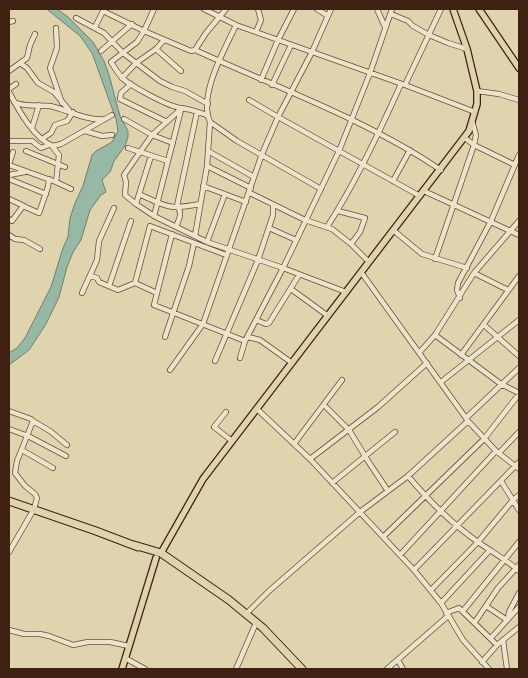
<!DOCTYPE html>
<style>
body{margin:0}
#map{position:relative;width:528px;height:678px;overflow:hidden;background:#e0d4ae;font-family:"IM FELL DW Pica",serif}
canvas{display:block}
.frame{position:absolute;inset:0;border:10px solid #3e2112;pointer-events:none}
</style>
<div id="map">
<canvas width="528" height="678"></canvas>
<div class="frame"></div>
</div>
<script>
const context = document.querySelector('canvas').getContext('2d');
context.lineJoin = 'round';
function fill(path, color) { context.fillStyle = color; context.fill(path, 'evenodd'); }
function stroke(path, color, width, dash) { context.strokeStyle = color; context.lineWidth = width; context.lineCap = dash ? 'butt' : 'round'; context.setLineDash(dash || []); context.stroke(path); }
const water = new Path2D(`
 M47 9H57L68 17 93 42 104 61 109 75 120 116 128 131V137L125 146 114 161 110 172 102 180 106 192 101 195 90 210 81 240 73 252 67 267 59 297 46 324 29 350 9 365V353L17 348 25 338 51 287 63 248 68 237 70 218 75 203 83 186 92 155 96 151 112 142 118 131 116 119 92 53 80 36Z`);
const minor = new Path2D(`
 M154 9 144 31 137 42 111 62C114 67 118 73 122 78 131 86 169 107 181 108 190 109 198 112 207 115
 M204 9 236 25 405 85 475 112
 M317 9 328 16
 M331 9 312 52 278 117 420 196
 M377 9 385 27
 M103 11 144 31 191 51 195 50C278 88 365 119 441 170
 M391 14 408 21 413 26 429 35 448 43 467 49
 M76 18 104 33 123 53 160 81 172 87 185 91 208 104
 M9 22 13 21
 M95 27 104 9
 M56 28 57 48 50 68 62 103
 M256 32 261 20 258 9
 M156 49 181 71
 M195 50 206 33 226 9
 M101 51 132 24
 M20 63 27 68 38 83 54 92 69 110
 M9 71 27 58 30 45 35 34
 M122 78 136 63 156 49 164 40
 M261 80 278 40 294 9
 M131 84 121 93 120 99 167 122
 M272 85 291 45
 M405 85 441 9
 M9 89 16 84
 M477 91 499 94 519 100
 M9 92C18 109 34 139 53 146L61 144 112 115
 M14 102C26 108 38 104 50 106 65 109 87 121 101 119
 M181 109 152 135 124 175 126 182 125 195 136 204 154 216 207 242 283 268 346 292
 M124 119 152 135 173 143
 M210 122 237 141 321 189
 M32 128 39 105
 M85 131 102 136 112 135
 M465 138 474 145 515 165
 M42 139 51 133 55 125 67 121 73 112
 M9 141H32L41 148 49 145
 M52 146 59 155 56 182
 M128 148 168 161
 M26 151 65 167
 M208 151 254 177
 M9 164 13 152
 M9 165 56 182 71 189
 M207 166 251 188
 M9 175 25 172
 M9 179 46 194
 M393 181 410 150
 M203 186 246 202
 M424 191 519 235
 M250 193 305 220 332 229 351 244 369 262
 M139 194C167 207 168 210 200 204
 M9 199 24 206
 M136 204 151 156
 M338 211 365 218 360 232 351 244
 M154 216 181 110
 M9 219 12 221 23 206 39 213 48 187 49 179
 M176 227C179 219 183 213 177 206L197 112
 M327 227C355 184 380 131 401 84
 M269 228 296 240
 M393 230 422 254 467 268
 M172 234 154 305 245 341
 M9 235 15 239 24 240 40 249
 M195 236 207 166 210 122C198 95 225 49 236 25
 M207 242 225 194
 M435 259 474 145 476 135 472 121
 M361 272 468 421 496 451 519 469
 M474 273 508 290
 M91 276 97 278 99 282 118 290 135 283 157 293
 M135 283 150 226 226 255
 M109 286 131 221
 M291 289 328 316
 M82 293 97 260 99 241 114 208
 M460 298 457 290 458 283 491 221 519 155
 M256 320 266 324 269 323 299 275
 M484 325 519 356
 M435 335 501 384 519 393
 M165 337 189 266 194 243
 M248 337 260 340 292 363
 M419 353 435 335 474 273 519 221
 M461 355 519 276
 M240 358 245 341 283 268 339 151 370 73 392 9
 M215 361 258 260 273 215V205
 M170 370 203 324 262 154 278 117 249 100
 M441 382 519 320
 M324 405 349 430 368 461 388 491
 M257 409 310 459 414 570 441 603 463 640 489 669
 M9 411 31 419 33 421 17 461 15 473 25 486 35 494 37 498 34 509 9 552
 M226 412 214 427 232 441
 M466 418 519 368
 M33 421 50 431 67 445
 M9 429 28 436 66 456
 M294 444 342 380
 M22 450 53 468
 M499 453 519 432
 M310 459 378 407 427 363
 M408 476C429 501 451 523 478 542 492 552 507 560 519 571
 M501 481 519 510
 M332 483 395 432
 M383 537 484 439 519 394
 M400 555 496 451
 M414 570 519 462
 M431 590 478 542 513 500 519 495
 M441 603 490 550
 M486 606 507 620
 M463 611 519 542
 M446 613 459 608 497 645
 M246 614 269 591 360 512 408 476 468 421
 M508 619 509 612 519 593
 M475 622 498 588 519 565
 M9 630 24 634H40L49 636 73 645 88 642H110L129 646
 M491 638 519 607
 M503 640 507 669
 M125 658 145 669
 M398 660 403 669
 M482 662 497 645 519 627
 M236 669 256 623
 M387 669 448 616`);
const major = new Path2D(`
 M479 9 519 68
 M161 553 203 479 469 131 477 104V91L467 49 453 9
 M122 669 156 558`);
const highway = new Path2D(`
 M9 501 96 531 138 547
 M134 545 161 553 229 600 263 628 302 669`);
fill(water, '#95b9a5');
stroke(water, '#727c6a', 1);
stroke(minor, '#664e39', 6);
stroke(major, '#3e2112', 8);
stroke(highway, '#3e2112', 9);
stroke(minor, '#ebe3ca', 4.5);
stroke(major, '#e0d4ae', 5.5);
stroke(highway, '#e0d4ae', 7);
</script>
